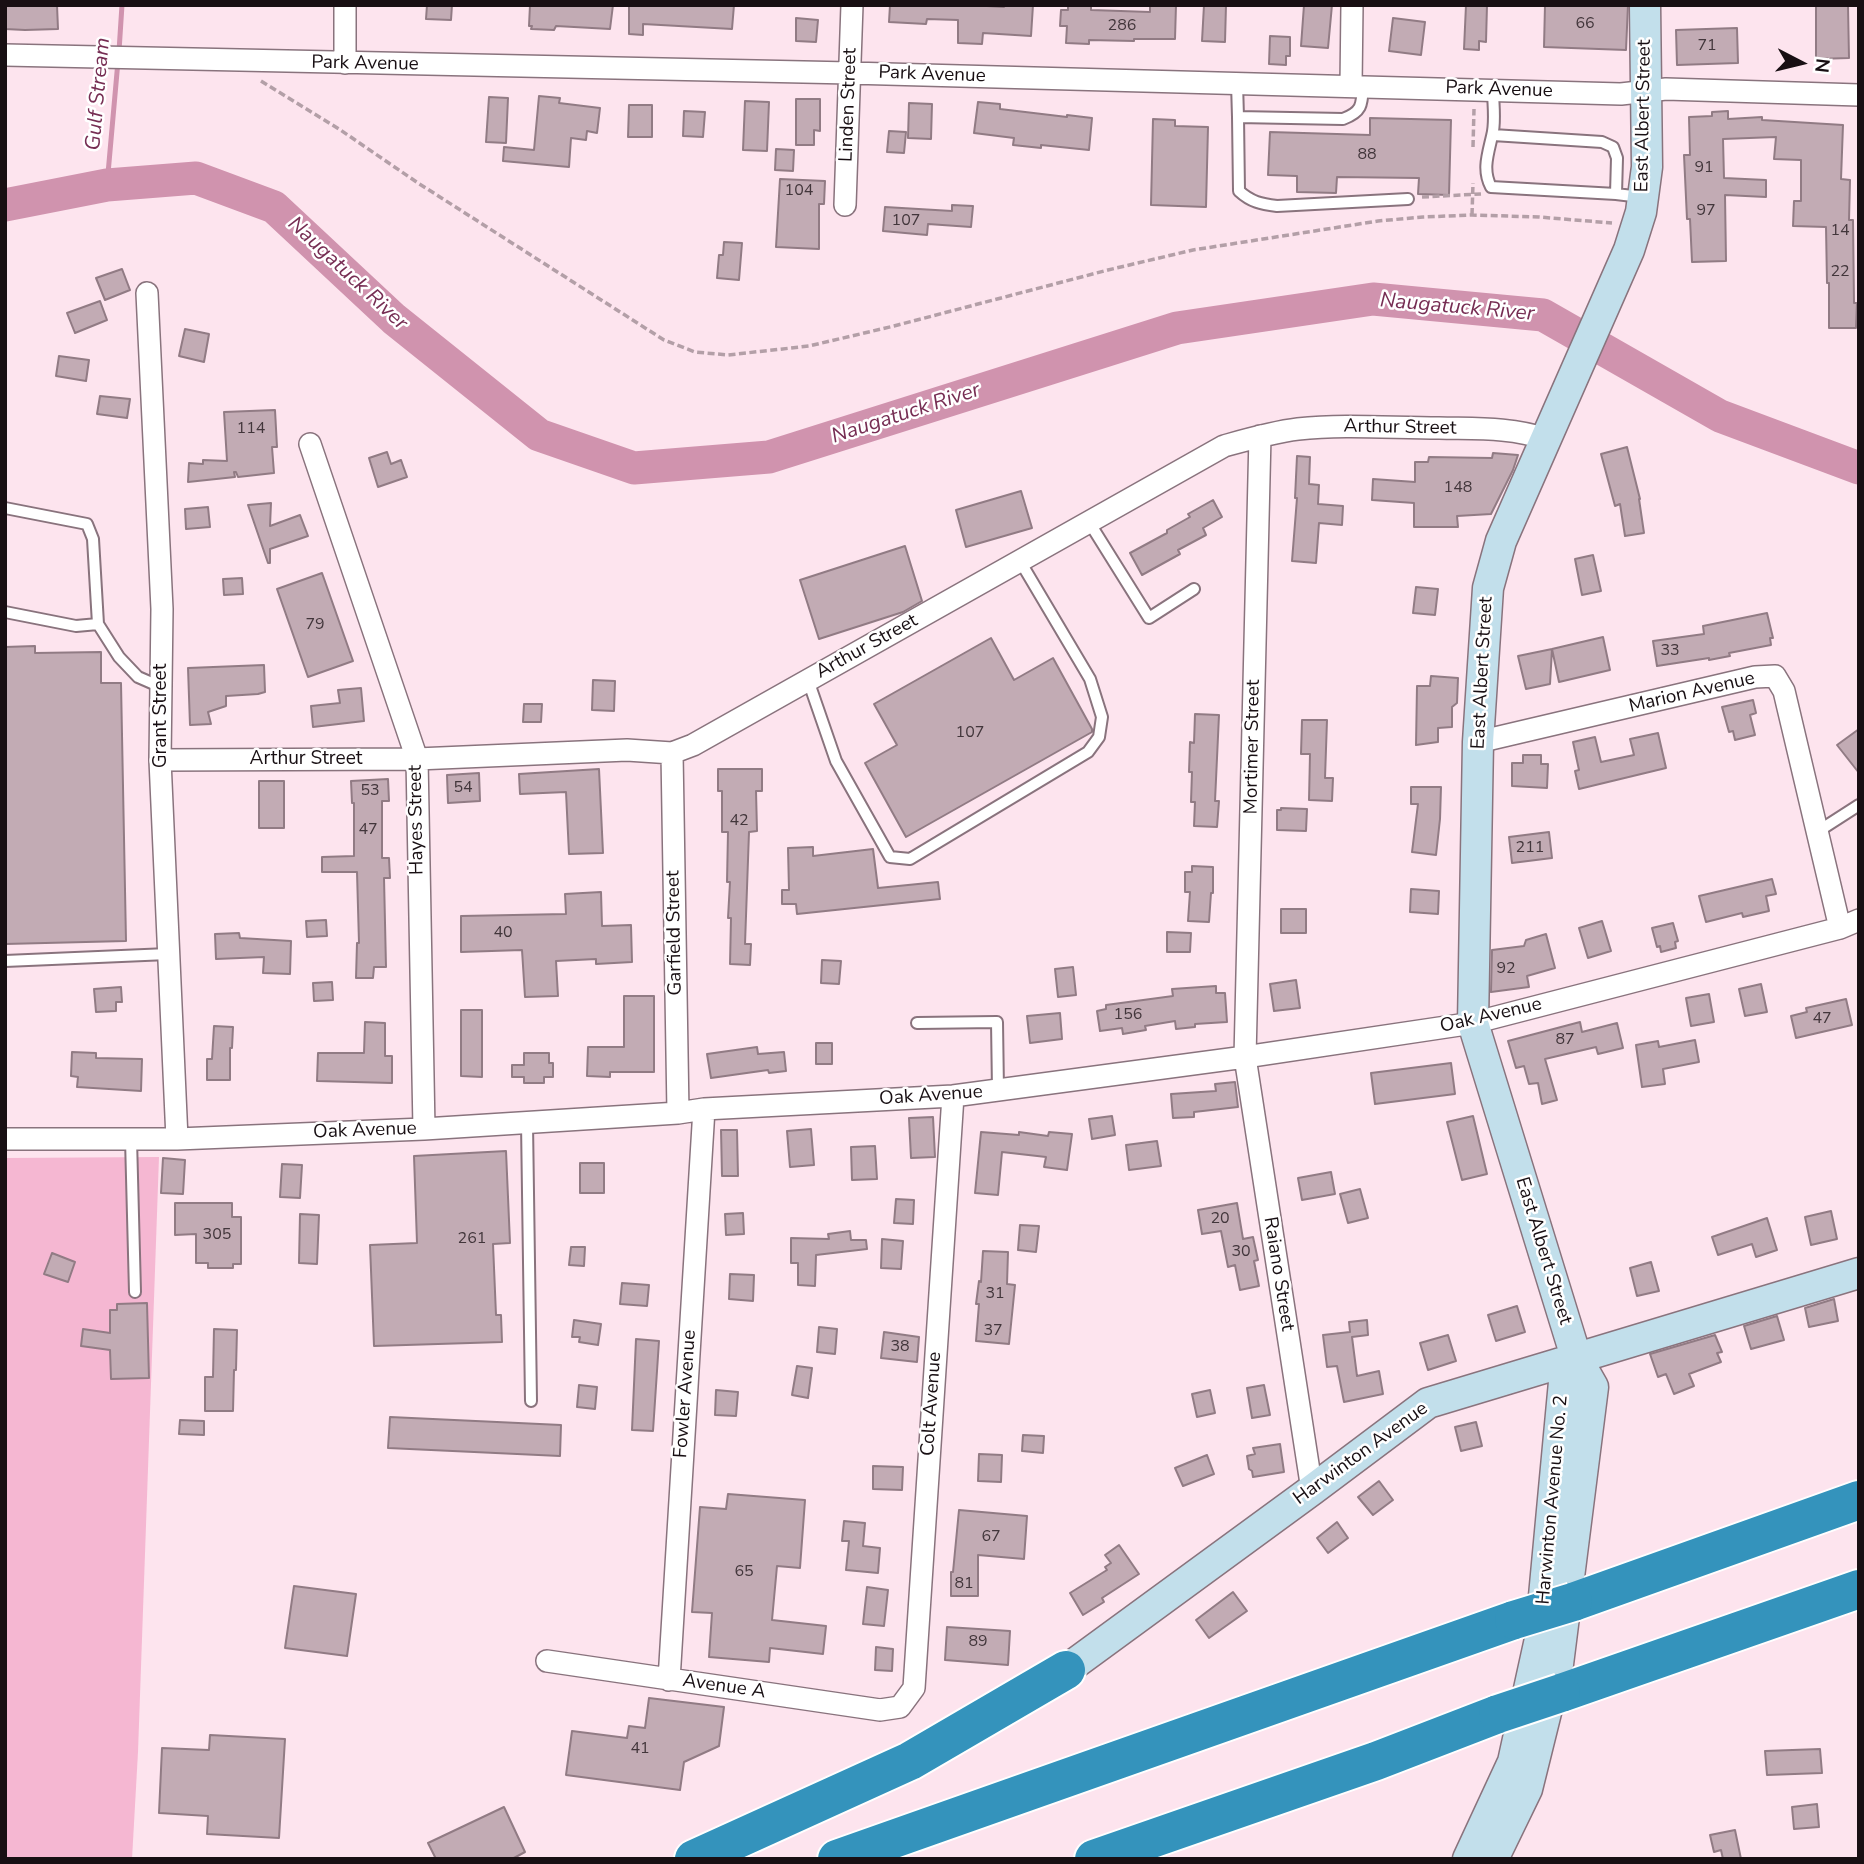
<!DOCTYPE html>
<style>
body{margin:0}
#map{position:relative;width:1864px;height:1864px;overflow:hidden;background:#fde4ee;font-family:"Nunito Sans",sans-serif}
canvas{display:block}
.frame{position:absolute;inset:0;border:7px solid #180f13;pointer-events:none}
.north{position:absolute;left:1766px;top:28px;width:70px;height:70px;-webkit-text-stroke:5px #fff;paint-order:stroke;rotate:97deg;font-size:19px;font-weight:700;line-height:28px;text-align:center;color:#180f13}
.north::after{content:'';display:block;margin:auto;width:24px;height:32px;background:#180f13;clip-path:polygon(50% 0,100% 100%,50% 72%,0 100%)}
</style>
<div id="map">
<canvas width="1864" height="1864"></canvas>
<div class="frame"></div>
<div class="north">N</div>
</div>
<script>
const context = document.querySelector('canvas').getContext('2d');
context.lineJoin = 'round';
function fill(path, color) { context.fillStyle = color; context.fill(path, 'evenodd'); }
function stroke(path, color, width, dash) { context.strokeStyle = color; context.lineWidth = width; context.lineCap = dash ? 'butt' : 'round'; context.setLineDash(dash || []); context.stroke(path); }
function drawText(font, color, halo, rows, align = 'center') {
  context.font = font + ' "Nunito Sans",sans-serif'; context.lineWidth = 5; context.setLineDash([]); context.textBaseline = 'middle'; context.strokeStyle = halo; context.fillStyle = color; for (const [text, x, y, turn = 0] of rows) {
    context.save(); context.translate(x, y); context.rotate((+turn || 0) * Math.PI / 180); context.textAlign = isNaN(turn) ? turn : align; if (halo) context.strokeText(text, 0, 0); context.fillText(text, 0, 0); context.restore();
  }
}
const green = new Path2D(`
 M159 1157 138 1752 132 1859H5V1158Z`);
const stream = new Path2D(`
 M119 51 122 5
 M107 185 118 61`);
const river = new Path2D(`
 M5 205 107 185 196 178 274 207 394 319 539 435 634 468 769 457 1177 328 1373 299 1543 315 1720 416 1859 468`);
const building = new Path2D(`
 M5 5H57L58 29 25 30 5 29Z
 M427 5H452L451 20 426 19Z
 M530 5H613L610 29 556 26 554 30 531 29 532 26H529Z
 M629 5H734L732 29 643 24V35L629 34Z
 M890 5H970L1004 7V5H1033L1031 36 983 33 982 44 958 43V20L927 19 926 24 889 22Z
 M1068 5H1091V10L1150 12V5H1176L1175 39H1134V41L1089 40V44L1066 43 1067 26H1060L1061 10H1068Z
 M1204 5H1226L1225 42 1202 41Z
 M1304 5H1332L1328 48 1301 46Z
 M1466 5H1487L1486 42 1479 41V50L1464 49Z
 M1545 5H1628L1626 50 1544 47Z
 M1816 5H1848L1849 58 1816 59Z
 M796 18 818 20 816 42 796 41Z
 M1393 18 1425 22 1421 55 1389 51Z
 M1737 28 1738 63 1677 65 1676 30Z
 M1270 36 1290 37V56H1286V65L1269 64Z
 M539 96 560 98 559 103 600 108 597 133 587 131 586 140 571 138 569 167 503 161 504 147 534 150Z
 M489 97 508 98 506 143 486 142Z
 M796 99H820V131L814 130V145H796Z
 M745 101 769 102 767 151 743 150Z
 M978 102 1000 104V109L1067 117V115L1092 118 1089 150 1041 145V148L1013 145 1014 138 974 133Z
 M909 103 932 104 931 139 908 138Z
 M629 105H652V137H628Z
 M684 111 705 112 703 137 683 136Z
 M1728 111V119L1762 117V120L1843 125 1841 179 1850 180 1849 220H1853L1854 303H1857L1856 328H1829V283H1827L1826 227 1793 226 1794 201H1801V160L1774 159 1776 137 1723 139 1724 178 1766 180V197L1725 195 1726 261 1692 262 1690 219H1687L1684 155H1690L1689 117 1712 116V112Z
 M1370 118 1451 120 1449 195 1418 194 1419 178 1337 177 1336 193 1297 192V176L1268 175 1270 132 1370 135Z
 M1153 119 1175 120V126L1208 127 1206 207 1151 205Z
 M889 131 906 132 904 153 887 152Z
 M776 149 794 150 793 171 775 170Z
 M780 179 825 181 824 204H819V249L776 247Z
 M952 205 973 206 971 227 928 224 927 235 883 231 885 207 952 211Z
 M724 242 742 243 739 280 717 278 719 255H723Z
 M122 269 130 290 105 300 96 278Z
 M100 301 107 320 75 333 67 313Z
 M185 329 209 334 204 362 179 356Z
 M59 356 89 360 86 381 56 376Z
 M100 396 130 399 127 418 97 414Z
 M275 410 277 447H272L274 473 238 477 236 472H234L235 477 188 482 189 463 203 464V460L227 461 224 412Z
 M1627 447 1640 499H1639L1644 533 1625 536 1620 504 1615 506 1601 454Z
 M387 452 391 464 401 460 407 477 378 487 369 458Z
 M1493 453 1518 455 1513 470 1491 514 1457 516 1458 527H1414V503L1372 500 1373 479 1415 482V462H1428L1429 457 1492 458Z
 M1297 456 1310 457 1309 484 1319 485 1318 504 1343 506 1342 525 1319 523 1316 563 1292 561 1297 498H1295Z
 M1021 491 1032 528 966 547 956 510Z
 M1213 500 1222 517 1203 528 1206 535 1178 550 1180 554 1142 575 1130 553 1167 533V530L1190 517 1188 514Z
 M271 503 270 526 300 515 308 536 270 549V563H268L248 505Z
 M208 507 210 527 186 529 185 509Z
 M905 546 922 601 903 612 819 639 800 580Z
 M1593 555 1601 591 1582 595 1575 559Z
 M322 573 353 661 308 677 277 589Z
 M242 578 243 594 224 595 223 579Z
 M1416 587 1438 589 1435 615 1413 613Z
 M1767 613 1773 638H1770L1771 645 1729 653 1730 656 1709 660V658L1657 666 1653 641 1704 634 1703 626Z
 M1603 637 1610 670 1559 682 1552 649Z
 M991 638 1014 680 1053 658 1092 729V732L906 837 865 763 897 745 874 704Z
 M35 646V653L101 652V683H121L126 941 5 944V647Z
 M1552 649 1550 684 1526 689 1518 656Z
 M264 665 265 692 258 694 226 696V706L208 712 211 724 190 725 188 668Z
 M1431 676 1458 678 1457 703 1452 707V727L1438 728V742L1416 745 1417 686H1430Z
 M593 680 615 681 614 711 592 710Z
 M361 688 364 721 313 727 311 706 340 703 338 690Z
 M1753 700 1756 713 1750 715 1755 735 1735 740 1733 731 1729 732 1722 707Z
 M524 704H542L541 722H523Z
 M1195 714 1219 715 1215 801H1219L1217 827 1194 826 1195 802H1191L1192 772H1189L1190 742 1194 743Z
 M1302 720H1327L1325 778H1333L1332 801 1309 800 1310 754H1301Z
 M1859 729V773L1837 745Z
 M1658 733 1666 768 1579 789 1575 771 1579 770 1573 742 1595 737 1601 762 1634 755 1630 739Z
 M1523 755H1541V764H1548L1547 788 1512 786V763H1523Z
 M599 769 603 853 569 854 566 792 520 794 519 774Z
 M718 769H762V791H756L757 831 749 832 745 944H751L750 965 730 964 731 918H728L730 882H727L728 832H722V791H718Z
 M479 773 480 801 448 803 447 775Z
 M388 779 389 801H382V858H389L390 878H384L386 967H374L373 978H356L357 943H359L357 872H322V857L354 856V803H352L351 781Z
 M259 781H284V828H259Z
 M1411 787H1441L1440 819 1436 855 1412 852 1418 804H1411Z
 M1281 808 1307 809 1306 831 1277 830V810H1281Z
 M1549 832 1552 858 1512 863 1509 837Z
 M813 847V856L873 849 878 888 938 882 940 899 797 914 796 904H782V890H789L788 848Z
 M1192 866 1213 867V893H1211L1209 922 1188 921 1190 892H1185V872H1192Z
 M1772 879 1776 894 1766 896 1769 911 1743 917 1742 913 1706 922 1699 896Z
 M1411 889 1439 891 1438 914 1410 912Z
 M601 892 602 926 631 925 632 962 596 964V959L556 961 558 996 525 997 522 950 461 952V916L566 914 565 894Z
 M1281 909H1306V933H1281Z
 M326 920 327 936 307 937 306 921Z
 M1602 921 1611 951 1588 958 1579 928Z
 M1673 923 1678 941 1675 942 1676 948 1661 952 1660 946 1657 947 1652 928Z
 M1167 932 1191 933 1190 952H1167Z
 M239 933 240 938 291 941 290 974 263 973 264 957 216 959 215 934Z
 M1546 934 1555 968 1527 976 1529 987 1491 992 1492 950 1524 946 1526 940Z
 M822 960 841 961 839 984 821 983Z
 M1073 967 1076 995 1058 997 1055 969Z
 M1296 980 1300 1008 1274 1011 1270 984Z
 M332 982 333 1000 314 1001 313 983Z
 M1761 984 1767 1012 1745 1016 1739 989Z
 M1216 986V993H1225L1227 1022 1195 1024V1027L1176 1029 1175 1021 1145 1026 1146 1030 1123 1034 1122 1028 1100 1031 1097 1011 1106 1009V1005L1173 996 1172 989Z
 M121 987 122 1002H116V1011L96 1012 94 989Z
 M1709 994 1714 1022 1691 1026 1686 998Z
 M624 996H654V1072H610V1077L587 1076 588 1047H624Z
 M1846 999 1852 1025 1796 1038 1791 1016 1807 1012 1806 1008Z
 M461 1010H482V1077L461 1076Z
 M1060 1013 1062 1039 1030 1043 1027 1016Z
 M365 1022 385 1023V1056H392V1083L317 1081 318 1053H364Z
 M1580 1022 1582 1032 1617 1023 1623 1048 1598 1054 1596 1047 1545 1059 1557 1100 1542 1104 1538 1083 1529 1084 1524 1066 1516 1068 1508 1041Z
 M214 1026 233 1027 232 1048H230V1080H207V1059H212Z
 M1695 1040 1699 1062 1663 1069 1665 1084 1642 1087 1636 1045 1658 1041 1659 1047Z
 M816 1043H832V1064H816Z
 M757 1047 758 1054 784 1052 786 1071 769 1073 768 1070 711 1078 707 1054Z
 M72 1052 96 1053V1058L142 1059 141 1091 77 1087 78 1077 71 1076Z
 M524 1053H549V1063H553V1077H544V1083H524V1077H512V1065H524Z
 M1451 1063 1455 1094 1375 1104 1371 1073Z
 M1235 1082 1238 1107 1194 1112V1117L1173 1118 1171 1094 1216 1091 1215 1084Z
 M1112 1116 1115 1135 1092 1139 1089 1119Z
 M1473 1116 1487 1174 1462 1180 1447 1122Z
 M933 1117 935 1157 911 1158 909 1118Z
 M811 1129 814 1165 790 1167 787 1131Z
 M721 1130H737L738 1176H722Z
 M981 1132 1019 1135V1132L1048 1136 1049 1132 1072 1134 1067 1170 1044 1167 1046 1157 1002 1152 998 1195 975 1193Z
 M1157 1141 1161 1166 1129 1170 1126 1145Z
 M875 1146 877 1179 852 1180 851 1147Z
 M506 1151 510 1243 493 1244 496 1315H501L502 1342 374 1346 370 1245 417 1243 414 1156Z
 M163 1158 185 1160 183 1194 161 1193Z
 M580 1163H604V1193H580Z
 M282 1164 302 1165 300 1198 280 1197Z
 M1331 1172 1335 1194 1302 1200 1298 1178Z
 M1360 1189 1368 1218 1348 1223 1340 1194Z
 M896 1199 914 1200 913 1224 894 1223Z
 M175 1203H232V1217H241V1264H233V1268H208V1263H196V1234L175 1235Z
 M1237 1203 1243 1239 1253 1237 1258 1260 1254 1261 1259 1286 1240 1290 1235 1265 1228 1267 1221 1231 1202 1234 1198 1210Z
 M1831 1211 1837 1239 1811 1245 1805 1217Z
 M743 1213 744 1234 726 1235 725 1214Z
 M300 1214 319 1215 317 1264 299 1263Z
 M1767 1218 1777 1250 1756 1257 1752 1244 1718 1255 1712 1237Z
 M1020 1225 1039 1226 1036 1252 1018 1250Z
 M850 1231 851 1240H866L867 1249 816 1255 815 1286 798 1285V1263H791V1238L829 1239 828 1234Z
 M882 1239 903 1241 901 1269 881 1268Z
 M571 1247H585L584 1266 569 1265Z
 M983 1251 1008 1252 1007 1284 1015 1285 1009 1344 976 1341 979 1304H976L979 1281 981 1282Z
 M52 1253 75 1262 68 1282 44 1274Z
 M1651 1262 1659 1291 1637 1296 1630 1268Z
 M730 1274 754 1275 753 1301 729 1299Z
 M622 1283 649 1285 647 1306 620 1304Z
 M1834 1299 1838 1321 1809 1327 1805 1308Z
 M147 1303 149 1378 111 1379 110 1350 81 1346 83 1329 110 1333V1310H117V1304Z
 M1517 1306 1525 1332 1496 1341 1488 1315Z
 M1777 1316 1784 1340 1751 1349 1744 1326Z
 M574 1320 601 1324 598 1345 579 1342 580 1337H572Z
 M1367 1320 1368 1335 1352 1337 1357 1376 1379 1371 1383 1394 1344 1402 1337 1366 1327 1367 1323 1335 1350 1332 1349 1322Z
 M819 1327 837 1329 835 1354 817 1352Z
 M214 1329 237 1330 236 1370H234L233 1411H205V1377H213Z
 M884 1332 919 1337 917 1362 881 1358Z
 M1448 1335 1456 1361 1428 1370 1420 1343Z
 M1715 1335 1722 1352 1717 1353 1721 1362 1689 1374 1694 1386 1674 1394 1666 1374 1658 1377 1650 1354Z
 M636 1339 659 1341 653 1431 632 1430Z
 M797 1366 812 1368 808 1398 792 1395Z
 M579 1385 597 1387 595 1409 577 1407Z
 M1264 1385 1270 1415 1252 1418 1247 1388Z
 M716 1390 738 1392 736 1416 715 1415Z
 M1210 1390 1215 1413 1197 1417 1192 1394Z
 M390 1417 561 1425 560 1456 388 1448Z
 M180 1420 204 1421V1435L179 1434Z
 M1476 1422 1482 1446 1461 1451 1455 1427Z
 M1023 1435 1044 1436 1043 1453 1022 1451Z
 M1280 1444 1284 1472 1253 1477 1252 1471 1249 1469 1247 1456 1255 1454 1253 1448Z
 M979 1454 1002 1455 1001 1482 978 1481Z
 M1207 1455 1214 1474 1183 1486 1175 1468Z
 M873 1466 903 1467 902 1490 873 1489Z
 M1379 1481 1393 1500 1373 1515 1358 1497Z
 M728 1494 805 1500 800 1568 777 1566 772 1620 826 1626 823 1654 770 1648 769 1662 709 1657 712 1613 692 1612 700 1507 726 1509Z
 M959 1510 1027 1516 1024 1559 978 1555V1596H951V1572H953Z
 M844 1521 865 1523 863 1546 880 1548 878 1573 846 1570 849 1541H842Z
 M1337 1522 1348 1538 1328 1553 1317 1538Z
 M1119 1545 1139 1574 1102 1598 1104 1602 1083 1615 1070 1593 1107 1570 1105 1567 1111 1563 1105 1555Z
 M294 1586 356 1594 347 1656 285 1648Z
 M867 1587 888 1590 884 1626 863 1624Z
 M1233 1592 1247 1611 1209 1638 1196 1620Z
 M947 1627 1010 1631 1008 1665 945 1660Z
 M876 1647 893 1649 892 1671 875 1670Z
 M649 1698 724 1707 719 1746 684 1762 680 1790 566 1775 572 1731 627 1738 629 1726 645 1728Z
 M210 1735 285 1739 279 1838 207 1834 208 1816 159 1813 162 1748 209 1750Z
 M1820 1749 1822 1773 1767 1775 1765 1751Z
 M1817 1804 1819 1827 1794 1829 1792 1807Z
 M504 1807 525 1852 512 1859H436L428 1843Z
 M1735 1830 1741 1859H1723L1721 1850 1714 1852 1710 1835Z`);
const path = new Path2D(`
 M261 81 339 129 418 183 664 340 695 352 728 355 809 346 894 326 1108 270 1193 250 1378 221 1423 217 1472 215 1539 217 1612 223
 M1473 147 1474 109
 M1422 197 1481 194
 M1472 215 1473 183`);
const lane = new Path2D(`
 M1237 83 1238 117 1343 119C1362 112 1362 105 1363 86
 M1493 90C1493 104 1496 122 1492 136 1488 154 1482 170 1491 187L1616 194 1641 197
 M1238 117 1239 191C1251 202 1261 204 1277 206L1408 199
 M1493 135 1602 142 1613 147 1617 158 1616 194
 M5 508 87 524 93 539 98 624 119 657 138 677 161 687
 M1089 522 1149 618 1194 589
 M5 612 76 626 98 624
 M808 680 836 761 890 857 910 859 1088 752 1099 737 1102 717 1090 679 1020 561
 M1817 832 1859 805
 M5 961 168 954
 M917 1023 997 1022 998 1090
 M527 1123 531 1401
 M131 1139 135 1292`);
const street = new Path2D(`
 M5 55 850 73 1621 94 1666 89 1859 95
 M345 63V5
 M1351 86 1352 5
 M845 205 852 5
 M147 293 162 609 160 760 177 1139
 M1260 436 1245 1057 1312 1490
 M310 444 417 759 424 1129
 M1478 742 1755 677 1775 676 1784 691 1840 928
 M672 753 678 1113
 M160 760 417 759 627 750 672 753 693 745 1224 446C1249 439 1273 432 1298 429 1344 424 1392 428 1439 428 1475 429 1511 427 1546 439
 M5 1139H177L424 1129 678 1113 704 1109 953 1096 1245 1057 1473 1023 1840 928 1859 920
 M547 1661 880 1710 900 1707 914 1688 953 1096
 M669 1680 704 1109`);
const secondary = new Path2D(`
 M1066 1670 1312 1490 1428 1403 1859 1273
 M1468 1859 1513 1762 1540 1639 1564 1382 1576 1357
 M1493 1859 1527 1789 1558 1664 1593 1387 1576 1357 1473 1023 1478 742 1488 588 1501 541 1629 250 1641 212 1647 167 1645 5`);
const highway = new Path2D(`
 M1573 1602 1859 1500
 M1561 1693 1859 1589
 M694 1859 910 1761 1066 1670
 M837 1859 1514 1620
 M1094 1859 1376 1761 1498 1714`);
const highwayBridge = new Path2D(`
 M1514 1620 1573 1602
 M1498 1714 1561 1693`);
const numberNames = [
 ["66",1585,24],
 ["286",1122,26],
 ["71",1707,46],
 ["88",1367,155],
 ["91",1704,168],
 ["104",799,191],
 ["97",1706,211],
 ["107",906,221],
 ["14",1840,231],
 ["22",1840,272],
 ["114",251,429],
 ["148",1458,488],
 ["79",315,625],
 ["33",1670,651],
 ["107",970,733],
 ["54",463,788],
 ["53",370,791],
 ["42",739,821],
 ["47",368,830],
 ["211",1530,848],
 ["40",503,933],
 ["92",1506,969],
 ["156",1128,1015],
 ["47",1822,1019],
 ["87",1565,1040],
 ["20",1220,1219],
 ["305",217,1235],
 ["261",472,1239],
 ["30",1241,1252],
 ["31",995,1294],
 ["37",993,1331],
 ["38",900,1347],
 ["67",991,1537],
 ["65",744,1572],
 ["81",964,1584],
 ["89",978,1642],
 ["41",640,1749]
];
const streetNames = [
 ["Park Avenue",365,64,1],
 ["Park Avenue",932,75,2],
 ["Park Avenue",1499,90,2],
 ["Linden Street",849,105,-88],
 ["East Albert Street",1644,116,-89],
 ["Arthur Street",1400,428,1],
 ["Arthur Street",867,647,-29],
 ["East Albert Street",1483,673,-87],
 ["Marion Avenue",1692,693,-13],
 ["Grant Street",161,716,-90],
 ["Mortimer Street",1253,747,-89],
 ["Arthur Street",306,759],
 ["Hayes Street",417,820,-91],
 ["Garfield Street",675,933,-91],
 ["Oak Avenue",1491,1016,-13],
 ["Oak Avenue",931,1096,-4],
 ["Oak Avenue",365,1131,-2],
 ["East Albert Street",1543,1251,73],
 ["Raiano Street",1278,1274,81],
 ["Fowler Avenue",686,1394,-86],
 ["Colt Avenue",932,1404,-86],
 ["Harwinton Avenue",1361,1454,-36],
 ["Harwinton Avenue No. 2",1553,1500,-85],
 ["Avenue A",724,1687,8]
];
const waterNames = [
 ["Gulf Stream",99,94,-85],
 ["Naugatuck River",347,274,43],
 ["Naugatuck River",1457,308,5],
 ["Naugatuck River",906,414,-18]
];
fill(green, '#f5b7d2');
stroke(stream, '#d093ae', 5);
stroke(river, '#d093ae', 33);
fill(building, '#c2abb4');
stroke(building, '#917b84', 2);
stroke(lane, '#89737d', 14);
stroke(street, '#89737d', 24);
stroke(secondary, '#89737d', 33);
stroke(highway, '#fff', 42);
stroke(path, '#b39fa7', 3.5, [7, 3.5]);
stroke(lane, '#fff', 10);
stroke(street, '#fff', 21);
stroke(secondary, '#c2dfeb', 30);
stroke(highway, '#3493bc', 38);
stroke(highwayBridge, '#fff', 42, []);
stroke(highwayBridge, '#3493bc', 38);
drawText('16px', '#42363b', null, numberNames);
drawText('19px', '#180f13', '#fff', streetNames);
drawText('italic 21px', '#762d53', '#fff', waterNames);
</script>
